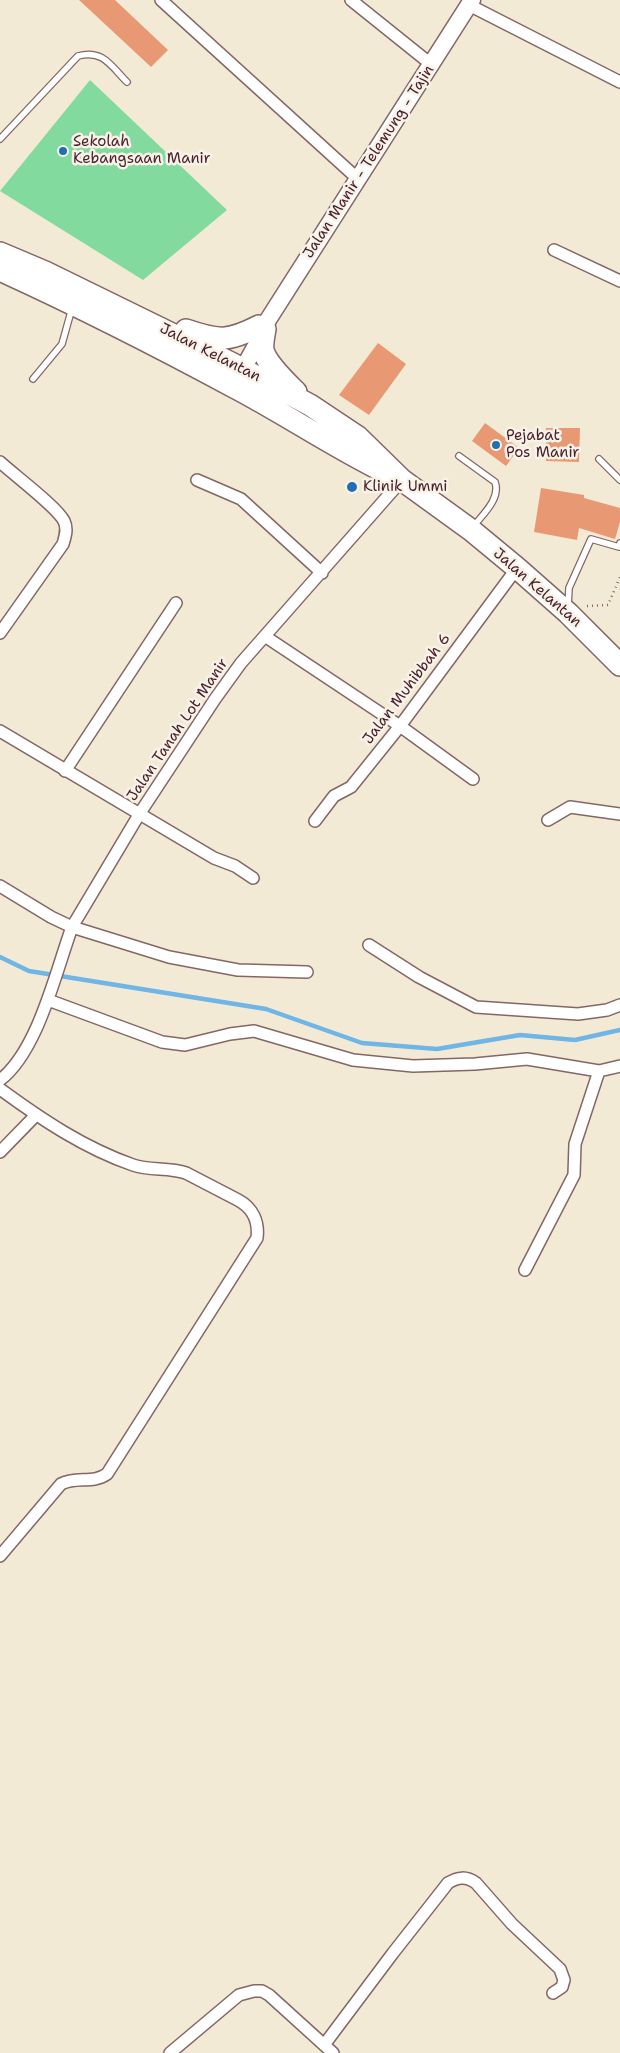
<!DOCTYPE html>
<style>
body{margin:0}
canvas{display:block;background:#f2ead5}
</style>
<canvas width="620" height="2053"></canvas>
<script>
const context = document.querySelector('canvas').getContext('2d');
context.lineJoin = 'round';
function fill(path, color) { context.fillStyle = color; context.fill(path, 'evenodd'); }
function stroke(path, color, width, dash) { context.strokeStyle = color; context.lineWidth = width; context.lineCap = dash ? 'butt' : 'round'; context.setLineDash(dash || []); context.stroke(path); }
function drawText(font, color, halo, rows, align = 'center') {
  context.font = font + ' "Shantell Sans",sans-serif'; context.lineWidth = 5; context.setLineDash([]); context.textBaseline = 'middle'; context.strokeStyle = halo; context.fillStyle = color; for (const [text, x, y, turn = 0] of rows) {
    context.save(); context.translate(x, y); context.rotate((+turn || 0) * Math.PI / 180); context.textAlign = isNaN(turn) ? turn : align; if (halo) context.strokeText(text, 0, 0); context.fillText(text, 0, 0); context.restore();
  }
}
const green = new Path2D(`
 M90 80 227 210 143 280 0 191Z`);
const stream = new Path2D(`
 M0 957 29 971 266 1009 362 1043 437 1049 520 1035 575 1040 620 1030`);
const building = new Path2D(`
 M79 0H115L168 50 151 67Z
 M378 343 406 364 369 415 339 395Z
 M485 423 519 448 506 466 472 441Z
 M546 428H580L579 462 546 461Z
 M541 488 584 495V498L620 508V522L615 539 579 528 577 540 534 532Z`);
const path = new Path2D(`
 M587 606 608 605 620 577`);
const lane = new Path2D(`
 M0 139 78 56C103 49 111 66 127 82
 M33 379 62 344 72 308
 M459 456 495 482C501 499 482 515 473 527
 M599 459 620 480
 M568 606 569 588 591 539 619 547 620 543`);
const street = new Path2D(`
 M161 0 358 179
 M351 0 432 65
 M469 5 620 82
 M554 250 620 281
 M0 462C14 475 57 507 64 521 68 529 65 537 63 544L0 633
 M197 480 241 499 322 573
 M266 637 400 726 473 779
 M0 731 214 858 235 866 253 878
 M65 771 176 603
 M548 820 570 807 620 814
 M315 821 334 796 351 787 400 726 517 568
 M0 886 51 917 72 927 140 813 215 699 241 663 402 480
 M369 945 419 977 476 1007 578 1014 607 1010 620 1005
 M48 1000 162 1042 185 1045 230 1034 254 1031 353 1060 413 1066 475 1064 527 1059 599 1071 620 1066
 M0 1080C38 1051 56 971 72 927L169 957 238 970 307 972
 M0 1089C41 1119 84 1148 133 1165 150 1171 168 1167 186 1173L238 1200C253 1208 259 1222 257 1238L107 1474C93 1484 76 1476 61 1484L0 1556
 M0 1152 36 1115
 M525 1270 574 1175 575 1144 599 1071
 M324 2045 393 1953 448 1883C458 1877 466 1876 476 1883L512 1924 560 1969 564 1980 562 1987 553 1993
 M170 2053 239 1995 254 1991H262L269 1995 333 2053`);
const secondary = new Path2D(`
 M238 378 265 329 266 323 472 0`);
const highway = new Path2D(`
 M0 253 45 272 233 364 310 405 358 437 402 480 471 530 517 568 568 613 620 665
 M0 270C79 306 156 345 232 386 284 413 332 446 385 472
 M265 329C264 335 262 344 263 350 266 363 287 383 296 392
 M186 330C218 341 228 342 259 326`);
const markers = [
 [63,151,5,"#1f6fb2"],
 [496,445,5,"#1f6fb2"],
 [352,487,6,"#1f6fb2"]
];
const poiNames = [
 ["Sekolah",73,142],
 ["Kebangsaan Manir",73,159],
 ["Pejabat",506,436],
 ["Pos Manir",506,453],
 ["Klinik Ummi",363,487]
];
const streetNames = [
 ["Jalan Manir - Telemung - Tajin",369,162,-57],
 ["Jalan Kelantan",210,353,27],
 ["Jalan Kelantan",537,588,41],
 ["Jalan Muhibbah 6",407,689,-53],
 ["Jalan Tanah Lot Manir",178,730,-56]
];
fill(green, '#82da9e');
stroke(stream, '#6fb5e5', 4.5);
fill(building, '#e99874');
stroke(lane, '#856666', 8);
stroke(street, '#856666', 14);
stroke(secondary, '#856666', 19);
stroke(highway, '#856666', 24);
stroke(path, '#856666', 2.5, [1, 4]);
stroke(lane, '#fff', 5.5);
stroke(street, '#fff', 11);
stroke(secondary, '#fff', 16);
stroke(highway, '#fff', 21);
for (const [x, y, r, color] of markers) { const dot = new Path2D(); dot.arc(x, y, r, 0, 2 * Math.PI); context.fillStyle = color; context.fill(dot); stroke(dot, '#f7f3e8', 2); }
drawText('15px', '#4a1f2b', '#f7f3e8', poiNames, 'left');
drawText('15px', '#4a1f2b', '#f7f3e8', streetNames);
</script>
